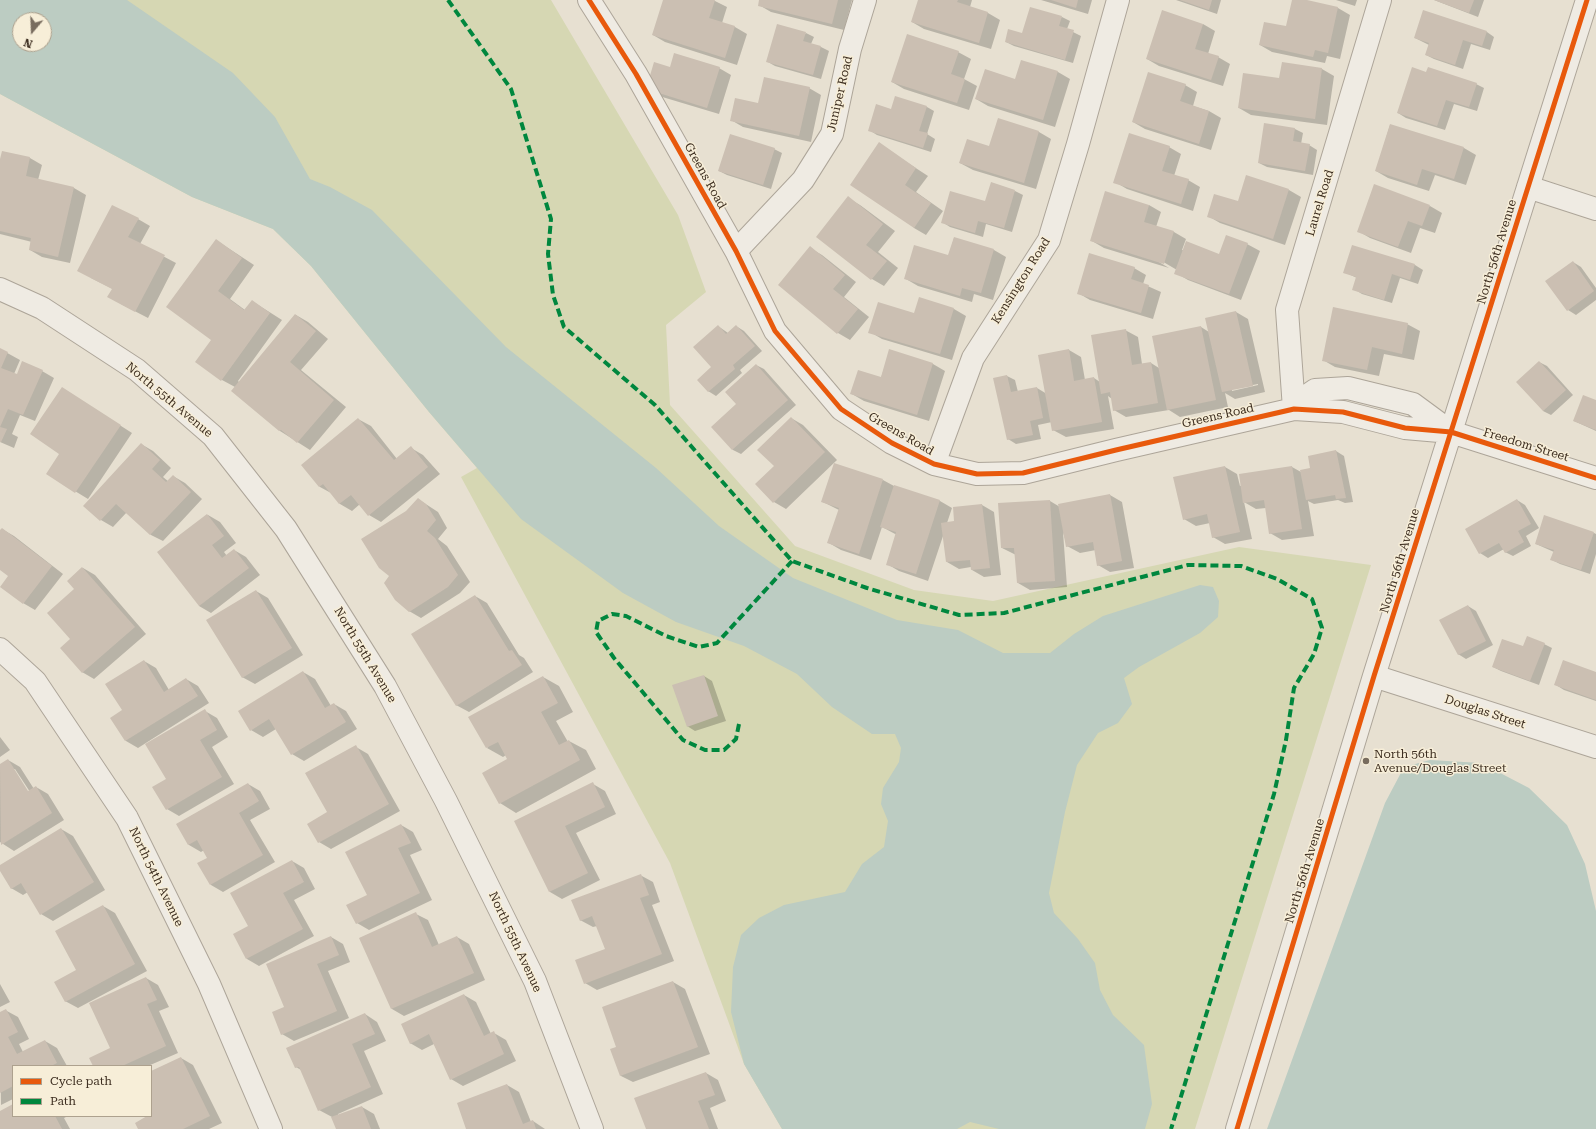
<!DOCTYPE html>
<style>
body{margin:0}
#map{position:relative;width:1596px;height:1129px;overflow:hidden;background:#e7e0d1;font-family:"Roboto Serif",serif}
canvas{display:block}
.legend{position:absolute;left:12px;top:1065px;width:140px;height:52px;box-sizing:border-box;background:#f7eed8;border:1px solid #ada18e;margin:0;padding:5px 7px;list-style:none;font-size:12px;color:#3d2e20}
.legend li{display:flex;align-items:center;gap:8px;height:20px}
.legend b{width:20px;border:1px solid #ada18e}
.north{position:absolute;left:12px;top:12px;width:40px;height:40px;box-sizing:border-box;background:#f7eed8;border:1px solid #ada18e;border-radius:50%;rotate:199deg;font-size:11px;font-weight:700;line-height:16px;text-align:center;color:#3d2e20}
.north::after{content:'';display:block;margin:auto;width:14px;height:18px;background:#786c5e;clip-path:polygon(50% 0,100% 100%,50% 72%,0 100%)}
</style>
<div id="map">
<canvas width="1596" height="1129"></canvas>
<ul class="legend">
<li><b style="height:5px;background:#e8590c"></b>Cycle path</li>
<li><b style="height:5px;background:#00873e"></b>Path</li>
</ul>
<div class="north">N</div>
</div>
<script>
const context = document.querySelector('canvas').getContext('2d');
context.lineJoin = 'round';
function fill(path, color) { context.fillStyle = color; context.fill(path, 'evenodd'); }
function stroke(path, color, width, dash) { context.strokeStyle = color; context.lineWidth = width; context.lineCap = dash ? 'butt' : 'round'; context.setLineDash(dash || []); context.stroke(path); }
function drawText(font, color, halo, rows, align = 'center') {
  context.font = font + ' "Roboto Serif",serif'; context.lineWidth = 3; context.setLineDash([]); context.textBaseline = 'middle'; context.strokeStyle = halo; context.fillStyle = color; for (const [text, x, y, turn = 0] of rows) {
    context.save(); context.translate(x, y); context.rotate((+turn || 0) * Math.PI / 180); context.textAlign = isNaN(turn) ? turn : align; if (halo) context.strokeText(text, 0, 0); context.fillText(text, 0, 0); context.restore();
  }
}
const green = new Path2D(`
 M0 0H551L678 215 706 292 666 325 670 405 795 546 914 590 993 601 1239 547 1371 565 1195 1129H782L744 1064 670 863 461 477 477 468 429 412 311 266 273 229 192 197 0 94ZM20 20H44V44H20Z`);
const water = new Path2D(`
 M0 0H127L233 73 275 117 310 179 330 187 372 210 506 347 656 468 719 526 793 578 897 620 958 630 1003 653H1050L1074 634 1103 616 1200 585 1213 587 1219 601 1218 617 1200 633 1139 667 1124 678 1132 704 1118 723 1098 733 1077 765 1065 812 1049 893 1054 913 1078 939 1095 963 1100 990 1113 1015 1144 1045 1152 1104 1145 1129H999L970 1122 957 1129H782L744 1064 731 1012 733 967 741 935 759 918 784 905 845 892 862 864 884 847 888 821 881 804 883 788 899 762 901 748 895 734H872L832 707 797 674 744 646 676 622 623 593 521 519 429 412 311 266 273 229 192 197 0 94ZM20 20H44V44H20Z
 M1430 760 1481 763 1529 788 1567 825 1585 864 1596 911V1129H1267L1385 803 1404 767Z`);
const shadow = new Path2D(`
 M664 0H713L727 7 722 23 735 27 747 34 737 65 665 42 653 35Z
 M760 0H852L844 30 771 12 759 5Z
 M919 0H972L970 7 988 13 1000 20 991 49 924 29 912 22Z
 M1041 0H1092L1088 14Z
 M1176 0H1221L1217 14Z
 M1293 0H1303L1338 8 1350 15 1340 59 1327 56 1325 63 1272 52 1260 45 1287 28Z
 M1336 0H1357L1355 6Z
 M1434 0H1484L1478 17Z
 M1062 17 1070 21 1067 29 1081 36 1073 63 1014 46 1006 42Z
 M1203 24 1215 31 1208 54 1218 57 1230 64 1223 86 1159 66 1147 59Z
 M1487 32 1494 37 1490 50 1471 44 1463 69 1434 59 1426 55 1429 45 1415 38Z
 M806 33 814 37 811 44 821 47 829 51 821 79 775 66 768 62Z
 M958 52 971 59 964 79 977 86 969 110 904 89 892 82Z
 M1022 61 1058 72 1070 79 1055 127 988 106 976 99 1016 80Z
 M670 68H719L731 75 719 114 659 96 647 89Z
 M1322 69 1334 76 1327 125 1251 115 1239 108 1280 79Z
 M1427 73 1476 84 1484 88 1477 111 1454 104 1445 130 1406 118 1398 113Z
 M1185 85 1197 92 1193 106 1209 111 1221 118 1211 150 1145 129 1133 122Z
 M809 88 821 95 811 142 743 127 731 120 759 105Z
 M927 107 934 111 927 134 935 139 931 152 877 135 869 130 891 110Z
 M998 120 1039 132 1051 139 1036 189 973 170 960 163 990 147Z
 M1265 124 1295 129 1303 133 1301 144 1309 145 1317 150 1313 175 1267 167 1259 163Z
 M1390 125 1464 148 1476 155 1466 185 1435 175 1429 191 1388 178 1376 171Z
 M879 144 928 176 916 192 943 211 926 235 914 228Z
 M1169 147 1181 154 1174 176 1188 180 1200 187 1193 211 1127 189 1115 182Z
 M774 149 782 153 771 189 727 175 719 171Z
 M30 158 42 165 38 180 74 188 86 195 70 263 42 257 30 250 32 242 0 234V164Z
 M1289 190 1301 197 1285 245 1220 223 1208 216 1238 202Z
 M1015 191 1023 195 1012 232 986 224 983 237 950 227 942 222Z
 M848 198 860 205 895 231 878 252 898 268 884 286 872 279 818 237Z
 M1149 205 1161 212 1156 227 1174 232 1186 239 1182 250 1220 255 1247 244 1260 251 1241 300 1188 280 1176 273 1177 270 1160 260 1159 262 1169 268 1104 248 1092 241Z
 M1430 206 1442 213 1435 233 1420 228 1411 253 1370 238 1358 231Z
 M138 219 150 226 140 244 176 263 148 318 121 304 113 289 91 278Z
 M954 238 994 250 1006 257 993 300 974 294 972 302 918 286 906 279 949 256Z
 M216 240 254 265 230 299 245 310 252 301 282 320 238 381 239 382 296 315 308 322 328 339 301 370 346 407 310 450 280 431 235 387 222 380 213 340Z
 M810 248 822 255 856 282 844 297 869 317 850 340 838 333 779 285Z
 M1573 262 1581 267 1596 288V300L1576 315 1568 310Z
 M1415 265 1423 270 1418 284 1400 278 1392 303 1362 294 1354 289 1357 278 1344 272Z
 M1134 268 1146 275 1143 284 1161 292 1153 319 1090 300 1078 293Z
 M954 309 966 316 952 360 882 339 870 332 915 314Z
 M1236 312 1248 319 1265 392 1235 399 1225 393 1228 407 1180 417 1169 410 1126 417 1114 410 1112 399 1108 396 1114 429 1066 437 1053 430 1052 422 1038 425 1041 439 1016 444 1008 439 1007 376 1015 380 1018 392 1037 388 1047 394 1069 350 1081 357 1085 380 1094 378 1100 382 1125 330 1138 337 1142 364 1151 363 1159 368 1201 327 1209 332ZM1258 384V385L1232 391V389Z
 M1407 324 1420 331 1414 360 1384 354 1379 376 1335 367 1323 360Z
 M718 326 728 333 736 326 744 331 762 351 740 370 742 373 716 396 708 391Z
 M0 349 20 360 14 374 17 375 42 371 54 378 35 421 20 415 12 434 18 437 14 448 0 442Z
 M890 350 933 364 945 371 929 421 864 401 852 394 881 378Z
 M1539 362 1547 366 1573 395 1551 415 1543 411Z
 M756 365 764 369 796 405 741 454 733 450 712 427 737 404Z
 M62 388 132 433 88 499 47 474 61 454Z
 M1596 401V431L1574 421Z
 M791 418 803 425 837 460 786 509 774 502 775 466Z
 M358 419 371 426 397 459 411 448 423 455 440 474 381 522 369 515 360 504 352 511 340 504 331 493 320 487 302 465Z
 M141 444 153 451 171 468 163 477 169 482 173 476 185 483 202 499 163 541 151 535 127 512 113 527 101 520 85 506Z
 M1336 451 1344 456 1353 502 1345 503 1338 500 1314 504 1308 501 1314 536 1282 540 1270 533 1266 508 1256 509 1244 502 1252 539 1225 544 1213 537 1210 523 1196 526 1184 519 1175 478 1225 467 1237 474 1240 486 1292 467 1301 472 1312 468Z
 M883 480 894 486 940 501 952 508 947 523 955 522 982 505 994 512 1001 575 984 577 972 570 971 567 959 569 947 562 944 533 928 581 899 571 887 564 897 535 882 527 871 560 841 550 829 543 839 510 823 502Z
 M1110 495 1122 502 1134 568 1110 572 1098 565 1096 550 1080 553 1067 546 1063 532 1067 587 1030 590 1018 583 1016 555 1002 548 1050 501 1060 507Z
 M418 499 438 512 447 528 438 539 447 546 470 582 460 593 421 618 409 611 390 576 407 512Z
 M1517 500 1525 505 1539 528 1526 536 1531 546 1513 556 1505 552 1504 549 1488 558 1480 553Z
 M208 515 220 522 236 543 224 552 227 556 234 550 246 557 260 575 211 613 199 606Z
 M2 529 14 536 63 574 35 610 23 603 10 576 0 568V532Z
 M1594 533 1596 534V554L1590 574 1560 564 1552 560 1554 552 1536 544Z
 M83 568 95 575 146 634 94 679 82 672 72 639 76 589Z
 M256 591 268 598 303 655 255 684 242 677Z
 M475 596 487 603 519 655 524 658 533 672 469 712 456 705Z
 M1468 606 1476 611 1493 645 1466 659 1458 654Z
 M1544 644 1552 648 1539 685 1501 671 1493 667Z
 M144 661 156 668 169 690 186 679 198 686 209 703 138 748 126 741 112 718 123 711Z
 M303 672 315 679 331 706 334 704 346 711 357 729 304 761 292 754 276 729 263 737 251 730Z
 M1596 673V701L1564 690 1556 685Z
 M704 676 712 681 726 721 695 731 687 726Z
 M543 677 559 686 573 712 556 721 568 742 569 741 586 750 596 769 516 813 500 803 509 759 506 755 503 757 487 748Z
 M205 711 217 718 228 737 212 747 234 784 179 816 167 809V779Z
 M0 737 10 750 0 757Z
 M356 747 368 754 400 811 331 849 319 842 329 813Z
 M8 760 20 767 34 789 36 787 48 794 64 820 14 851 0 842V765ZM13 769H15L32 795 30 796Z
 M248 784 260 791 270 809 250 820 275 862 223 892 211 885 209 858 204 850 201 852 189 845 177 824Z
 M593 784 605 791 616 814 576 833 600 880 562 899 550 892 516 821Z
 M401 825 413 832 422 850 410 855 432 900 369 930 357 923 368 895Z
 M61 829 73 836 105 890 53 921 41 914 28 892 23 895 11 888 0 869V866Z
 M292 861 304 868 315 889 294 900 314 936 259 966 247 959 249 927Z
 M640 875 653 882 660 902 652 905 674 961 597 990 585 983 606 950 597 926 593 927 580 920Z
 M103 906 115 913 147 971 78 1008 65 1001Z
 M416 914 428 920 439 945 457 937 469 944 485 980 404 1016 392 1009 360 938Z
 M331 937 343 944 350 962 328 971 349 1018 294 1041 282 1034 286 1007Z
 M146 978 158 985 169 1007 159 1011 178 1053 148 1066H94L111 1049Z
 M673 982 685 989 710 1054 633 1082 621 1076 618 1047Z
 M0 984 10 1002 0 1007Z
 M464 995 476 1002 491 1034 494 1033 506 1040 516 1061 463 1086 451 1079 434 1044 422 1050 410 1043Z
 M5 1010 18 1017 29 1039 19 1044 23 1052 45 1041 57 1048 67 1066H13V1099L1 1105 0 1013Z
 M365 1014 377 1022 386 1041 364 1051 383 1094 338 1114V1116L362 1107 374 1114 380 1129H337L332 1117 319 1110 301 1070 296 1067Z
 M181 1058 193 1065 222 1123 209 1129H139L148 1116H151V1072Z
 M706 1073 718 1080 726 1101 710 1108 718 1129H647Z
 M507 1085 519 1092 531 1122 533 1121 545 1129H467Z
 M13 1105V1116H68L64 1118 70 1129H0V1112Z`);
const building = new Path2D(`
 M663 0H715L709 18 735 26 725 58 652 35Z
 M759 0H838L832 24 758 6Z
 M918 0H958L957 2 988 12 979 43 911 22Z
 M1051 0H1078L1076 8Z
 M1180 0H1212L1209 10Z
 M1292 0H1307L1338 7 1328 53 1315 50 1313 57 1259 45 1264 22 1286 26Z
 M1434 0H1474L1469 13Z
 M1030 7 1062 16 1059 26 1074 30 1065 60 1005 42 1008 29 1022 33Z
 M1162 10 1203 24 1195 49 1219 56 1211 80 1146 59Z
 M1423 10 1487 31 1482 46 1463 40 1455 65 1425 55 1429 43 1414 38Z
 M777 24 806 32 803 41 821 46 813 75 766 62Z
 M907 34 959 51 951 74 965 79 957 103 891 82Z
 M674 53 720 67 707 108 646 89 654 62 670 67Z
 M1021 60 1058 71 1043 120 975 99 985 69 1015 79Z
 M1282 62 1322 68 1315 119 1238 108 1243 73 1279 78Z
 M1412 67 1426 72 1428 67 1477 83 1469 107 1446 100 1437 126 1397 113Z
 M1148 72 1186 84 1180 101 1209 111 1199 144 1132 122Z
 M764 77 810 87 799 136 730 121 735 98 758 103Z
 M895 96 927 106 919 131 928 133 923 148 868 131 876 104 891 109Z
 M998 118 1039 131 1024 183 959 163 967 139 989 146Z
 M1264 123 1295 128 1293 141 1310 144 1305 171 1258 163Z
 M1390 124 1464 147 1454 179 1422 169 1417 185 1375 171Z
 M1129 133 1170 146 1162 171 1189 179 1181 204 1113 183Z
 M730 134 775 148 763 185 718 171Z
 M879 142 916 168 905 185 931 203 914 228 850 185Z
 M2 151 30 157 26 176 74 187 58 257 29 250 31 238 0 231V159Z
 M1246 175 1289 189 1273 239 1207 217 1214 194 1238 201Z
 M991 182 1015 190 1004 228 978 221 975 233 941 223 950 191 985 201Z
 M1374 184 1430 205 1422 226 1408 221 1398 247 1357 232Z
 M1105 191 1149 205 1144 222 1174 231 1164 264 1090 241Z
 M848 196 883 224 866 245 887 261 871 280 816 237Z
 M112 205 139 218 128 237 165 255 135 312 107 297 112 289 77 271Z
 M1226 235 1248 243 1229 294 1174 274 1186 241 1219 254Z
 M954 237 994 249 981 293 962 288 960 296 904 279 914 245 948 255Z
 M216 239 242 258 218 291 244 310 252 300 270 313 221 381 195 362 211 340 166 307Z
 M1352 245 1415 264 1410 280 1392 274 1384 300 1352 290 1356 277 1343 273Z
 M810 246 845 275 833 289 858 309 837 334 778 285Z
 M1089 253 1135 267 1131 279 1149 285 1141 313 1077 294Z
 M1573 261 1594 291 1567 311 1545 281Z
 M919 297 954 308 940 354 868 333 878 302 914 313Z
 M1333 307 1408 323 1402 354 1372 347 1367 370 1322 361Z
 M1236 311 1253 386 1222 392 1205 318Z
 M295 314 316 331 290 362 334 400 297 443 281 430 279 431 231 391Z
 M718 325 726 334 736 325 755 346 733 365 735 369 708 392 697 380 711 367 693 347Z
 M1201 326 1216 400 1167 410 1152 336Z
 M1126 329 1132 365 1151 362 1158 403 1113 411 1110 392 1101 394 1091 335Z
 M0 348 8 352 1 368 17 374 22 361 43 370 23 415 8 409 0 427Z
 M889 349 933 363 917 415 850 394 858 370 881 377Z
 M1069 349 1074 381 1094 377 1102 422 1052 431 1038 355Z
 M1539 361 1566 390 1543 411 1516 382Z
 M756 364 788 400 732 450 711 427 736 404 725 392Z
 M1007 375 1011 392 1037 387 1043 418 1030 421 1033 435 1007 440 993 378Z
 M62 387 121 425 75 493 46 474 59 454 30 434Z
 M1583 395 1596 400V430L1573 421Z
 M791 417 825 452 773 503 755 484 774 466 757 450Z
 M358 418 394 460 411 446 428 467 368 516 351 495 339 504 323 484 319 487 301 465Z
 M0 427 7 429 1 442H0Z
 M141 443 160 460 152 469 166 482 173 475 191 492 150 535 116 504 100 521 83 506Z
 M1336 450 1346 498 1336 499 1335 495 1306 500 1300 470 1310 468 1308 456Z
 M834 463 883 479 859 554 827 543 839 508 821 502Z
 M1225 466 1240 532 1212 538 1207 514 1183 520 1173 477Z
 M1292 466 1302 529 1269 534 1264 500 1243 503 1239 474Z
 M894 485 940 500 916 574 886 565 896 532 880 527Z
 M1110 494 1122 561 1097 566 1093 542 1066 547 1058 504Z
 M418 498 426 504 436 520 427 531 435 538 458 575 448 587 409 612 395 600 384 583 389 576 379 568 361 539 406 511Z
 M1517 499 1531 524 1518 531 1524 542 1505 553 1499 543 1479 554 1465 529Z
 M1050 500 1055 581 1017 583 1014 548H1001L998 503Z
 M982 504 990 568 971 570 970 560 946 562 941 523 954 521 953 507Z
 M207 514 224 536 212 545 222 558 234 549 249 568 199 606 157 552Z
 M1544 515 1594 532 1581 570 1550 560 1554 550 1535 544Z
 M2 528 52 566 23 604 0 587 8 576 0 570V530Z
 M82 567 135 627 82 673 60 648 70 639 47 613 74 589 67 581Z
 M256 590 292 648 242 678 206 620Z
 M475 595 509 651 512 650 522 665 456 706 411 634Z
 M1468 605 1486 641 1458 655 1439 620Z
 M1527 636 1545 643 1530 681 1492 667 1502 639 1523 646Z
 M144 660 164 692 186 678 198 696 125 741 110 718 122 710 105 684Z
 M1563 660 1596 672V700L1554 685Z
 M303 671 325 708 334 703 346 722 291 755 269 719 250 731 238 711Z
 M704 675 718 716 687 727 672 685Z
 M543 676 558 703 541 712 559 745 569 740 580 760 499 804 482 773 507 759 498 742 486 748 468 717Z
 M205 709 217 730 200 740 222 777 166 810 152 787 166 779 145 744Z
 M356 745 389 804 318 843 307 824 327 812 305 773Z
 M8 759 28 791 36 786 52 813 1 845 0 764Z
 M593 782 605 807 565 826 588 873 549 892 514 821Z
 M248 783 259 801 239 813 263 855 210 885 197 863 207 858 197 840 188 845 176 824Z
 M401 824 411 843 398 848 420 893 356 924 346 905 367 895 345 852Z
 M61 828 94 882 40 915 21 883 11 889 0 871V865Z
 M292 860 304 882 283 893 303 929 246 959 233 934 248 926 230 893Z
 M641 874 649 895 640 898 662 954 584 984 575 960 605 949 592 916 580 921 571 900Z
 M103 905 135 964 65 1002 54 982 76 970 55 931Z
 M416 912 432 947 457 936 474 973 391 1009 359 938Z
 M331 936 339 955 317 964 337 1011 281 1035 272 1012 284 1007 266 964Z
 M146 977 157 1000 147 1004 166 1046 122 1066H93L89 1058 110 1048 89 1003Z
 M673 981 698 1047 620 1076 610 1049 616 1047 602 1007Z
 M464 994 484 1036 494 1031 504 1054 450 1080 429 1034 410 1044 401 1024Z
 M6 1009 18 1032 8 1037 17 1054 45 1040 57 1063 51 1066H13V1086L0 1093V1012Z
 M365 1013 375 1034 352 1044 371 1087 318 1111 299 1067 295 1068 286 1048Z
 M181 1057 210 1116 183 1129H138L135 1123 147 1116H151V1071Z
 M706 1072 715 1095 698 1101 709 1129H646L634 1098Z
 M507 1084 523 1124 533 1120 536 1129H466L457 1103Z
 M13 1104V1116H55L62 1129H0V1111Z
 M362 1106 371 1129H336L331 1117Z`);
const minor = new Path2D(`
 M589 0 636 74 736 251 775 331 841 409 892 443 934 464 977 474 1023 473 1116 450 1294 409 1343 412 1405 428 1451 432 1596 478
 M1528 187 1596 209
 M736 251 803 180 832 134 850 49 865 0
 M0 289 42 308 137 370 213 436 286 529 385 686 446 801 535 981 592 1129
 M1294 409 1287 310 1380 0
 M1294 409 1305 397 1315 390 1348 388 1413 404 1451 432
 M934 464 973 358 1049 240 1078 144 1118 0
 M0 649 35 681 127 818 209 984 271 1129
 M1374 676 1596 747
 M1237 1129 1374 676 1587 0`);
const quiet = new Path2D(`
 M448 0 511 89 551 219 548 254 553 295 564 327 655 405 792 561 867 588 959 615 1004 613 1188 565 1241 566 1277 579 1312 599 1322 628 1314 654 1294 688 1286 740 1274 794 1171 1129
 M739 724 736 739 724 750H705L683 740 614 658 596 632 598 621 612 614 626 616 666 636 699 647 717 643 792 561`);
const cycleway = new Path2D(`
 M589 0 636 74 736 251 775 331 841 409 892 443 934 464 977 474 1023 473 1116 450 1294 409 1343 412 1405 428 1451 432 1596 478
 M1237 1129 1374 676 1587 0`);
const markers = [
 [1366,761,4,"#786c5e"]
];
const streetNames = [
 ["Juniper Road",840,94,-77],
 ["Greens Road",705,176,61],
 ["Laurel Road",1320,203,-73],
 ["North 56th Avenue",1497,252,-73],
 ["Kensington Road",1021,281,-58],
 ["North 55th Avenue",169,400,40],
 ["Greens Road",1218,416,-13],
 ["Greens Road",901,434,30],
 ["Freedom Street",1526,445,17],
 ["North 56th Avenue",1400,561,-73],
 ["North 55th Avenue",365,655,59],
 ["Douglas Street",1485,712,18],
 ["North 56th Avenue",1305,871,-73],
 ["North 54th Avenue",156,877,64],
 ["North 55th Avenue",515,942,65]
];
const poiNames = [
 ["North 56th",1374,754],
 ["Avenue/Douglas Street",1374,768]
];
fill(green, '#d6d7b3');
fill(water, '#bcccc2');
fill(shadow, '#0003');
fill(building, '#cbbfb2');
stroke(minor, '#ada599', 24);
stroke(minor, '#efebe3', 22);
stroke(quiet, '#00873e', 4, [8, 4]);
stroke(cycleway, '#e8590c', 5);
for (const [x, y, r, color] of markers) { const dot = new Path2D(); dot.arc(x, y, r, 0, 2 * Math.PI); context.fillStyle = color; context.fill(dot); stroke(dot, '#f7eed8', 1.5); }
drawText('12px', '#3d2e20', '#f7eed8', streetNames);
drawText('12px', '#3d2e20', '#f7eed8', poiNames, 'left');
</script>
